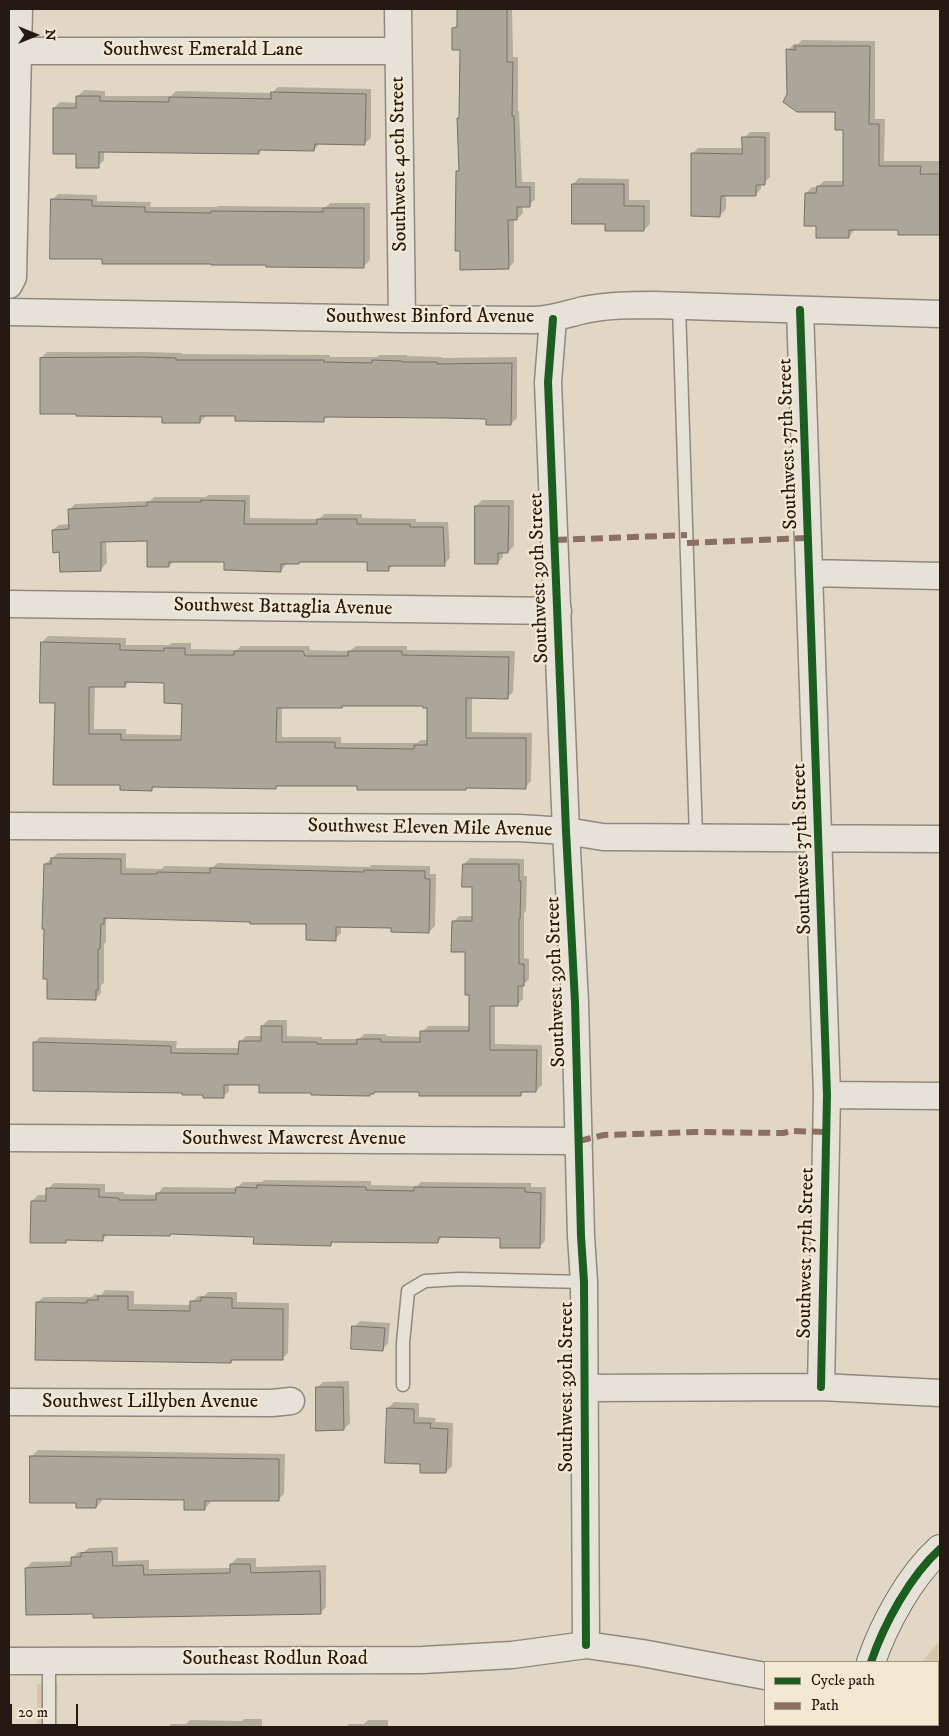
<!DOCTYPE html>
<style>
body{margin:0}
#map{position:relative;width:949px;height:1736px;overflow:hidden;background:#e1d7c4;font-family:"IM FELL DW Pica",serif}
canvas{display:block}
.frame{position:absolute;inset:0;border:10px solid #261914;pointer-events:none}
.legend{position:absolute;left:764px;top:1661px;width:175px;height:65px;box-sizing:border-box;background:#f3e8d1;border:1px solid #a19585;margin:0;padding:6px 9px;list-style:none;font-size:15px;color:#261914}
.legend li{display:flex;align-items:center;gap:10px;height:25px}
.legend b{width:25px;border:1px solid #a19585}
.north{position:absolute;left:10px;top:10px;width:50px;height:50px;-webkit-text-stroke:4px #f3e8d1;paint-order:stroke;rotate:90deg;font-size:14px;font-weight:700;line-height:20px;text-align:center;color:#261914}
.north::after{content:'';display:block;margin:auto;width:18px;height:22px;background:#261914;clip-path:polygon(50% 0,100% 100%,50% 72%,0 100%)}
.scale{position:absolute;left:10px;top:1704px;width:68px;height:22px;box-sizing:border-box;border:2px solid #261914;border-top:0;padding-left:6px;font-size:15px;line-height:18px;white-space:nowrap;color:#261914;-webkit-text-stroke:4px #f3e8d1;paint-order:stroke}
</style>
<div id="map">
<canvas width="949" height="1736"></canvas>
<div class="frame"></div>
<ul class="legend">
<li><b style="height:6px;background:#1b5e20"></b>Cycle path</li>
<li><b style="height:6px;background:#8d6e63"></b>Path</li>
</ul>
<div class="north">N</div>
<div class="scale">20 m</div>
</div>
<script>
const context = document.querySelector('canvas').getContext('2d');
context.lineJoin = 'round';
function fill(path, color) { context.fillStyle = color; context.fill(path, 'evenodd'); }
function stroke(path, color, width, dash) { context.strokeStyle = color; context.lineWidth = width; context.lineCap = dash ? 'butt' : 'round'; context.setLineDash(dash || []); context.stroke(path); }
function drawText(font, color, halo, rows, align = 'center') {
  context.font = font + ' "IM FELL DW Pica",serif'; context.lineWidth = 4.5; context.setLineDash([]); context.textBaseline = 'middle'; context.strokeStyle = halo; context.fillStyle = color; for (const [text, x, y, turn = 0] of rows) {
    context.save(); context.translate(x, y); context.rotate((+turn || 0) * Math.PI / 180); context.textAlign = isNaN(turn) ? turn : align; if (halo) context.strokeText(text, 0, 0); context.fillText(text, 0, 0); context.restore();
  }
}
const green = new Path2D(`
 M940 1640V1727H893V1725H938V1662H922Z
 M58 1683 57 1727H37V1684Z`);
const shadow = new Path2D(`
 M270 9H309L308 10Z
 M457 9H512L513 57H518V111H519L522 182H535V199L529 205H522L523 213 517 219H514V262L508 268 457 172 460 169 459 118 461 116V49L454 28 457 25Z
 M802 40 875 41V119H885L884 161H940V234H900V229H855L849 237 818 225 806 193 812 187H818L824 181H844V129L836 111 788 94V50L794 44H798Z
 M278 87 371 89V138L365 143H320L314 150 262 149 258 153 104 151V160L98 166 77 153 54 108 60 102 78 103V96L84 90 105 91V96H171L176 91 272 93Z
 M750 132H770V177L764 183H761V189L755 195H726V209L720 215 692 154 698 148H743L744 138Z
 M579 178 629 179V200H650V224L644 230 606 223 573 184Z
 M58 194 97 195V201L151 202 150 207H217L218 206 326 207 330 203H370V260L364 266 103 258 52 200Z
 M47 352H146L182 353V354L330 355V357H377L379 355H407V356L442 357V358L517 357V418L511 424 487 418 328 416 323 420 236 415 206 416 200 422 164 416 41 358Z
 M208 495H250V518L319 519 324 514H362V518L416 519V522H448L450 558 444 564H394L388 570 368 561H301L299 563H287L281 571 225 561H174L169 566 148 540 106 541 107 563 101 569 60 551 53 530 59 525 70 524 69 510 75 504 150 501 154 497H206Z
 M482 500H514V546L508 552H503V557L497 563 476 506Z
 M48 636 126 638V645H169L172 643H191V649L237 650 241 646H309L310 650 350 651 356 646H407V650L515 651 513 692 507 698 472 697V732L532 733 531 781 525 787H467L465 789 358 785 279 784 275 788 155 786 151 790 121 784 57 702 42 642ZM130 681 165 682 183 702V735L126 734V729H94L95 685 125 686ZM344 705H425L428 707V740H421L417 743H341V737H282V707H341Z
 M58 853H126V868L162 869 164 866 213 867 218 863 369 867 371 865 430 866V874H436L435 926 429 932 392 927 341 926V933L335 939 308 922 109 917 106 920V942L104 944V983L101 985V993L95 999 45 864Z
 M470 858 524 859V876H527L526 911 524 913V958L529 959V979L523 985V999L517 1005 495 1004V1044L542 1045V1085L536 1091 525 1090 521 1094 420 1091H375L373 1093 312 1092 260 1084H229V1091L223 1097 183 1092 34 1043 40 1037 177 1041 176 1048H240V1042L246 1036H262V1026L268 1020H287V1036L322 1037V1039H359L364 1034H386V1036L422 1037V1032L428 1026H470V994L466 950 453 922 459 916H473V886L464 864Z
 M264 1180 371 1181V1185L417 1186 421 1182 531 1183V1187H546L545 1241 539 1247 501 1237 444 1236 438 1241H335L331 1244 235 1234H108L102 1240 69 1239 66 1242 32 1201 38 1195H48V1189L54 1183 105 1184V1192H124V1194L157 1195 163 1187 237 1188 243 1182H262Z
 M105 1290 134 1291V1304L192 1305V1302L198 1296H204L208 1292H237V1302L289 1303 288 1353 282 1359 234 1358 231 1362 37 1303 43 1297H92L95 1294 101 1295Z
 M360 1321 390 1323 388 1343 383 1349 354 1327Z
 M349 1381 350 1423 344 1429 317 1388 323 1382Z
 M394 1402 419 1403V1417L436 1418 435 1422 453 1423 452 1466 446 1472 421 1463 388 1408Z
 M38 1450 285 1454 284 1494 278 1500 210 1499V1503L204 1509 186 1499 102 1497V1501L96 1507 77 1502 32 1456Z
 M118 1547V1561L149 1560V1569L231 1568V1564L237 1558H256V1567L326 1565V1607L320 1613H94L26 1568 32 1562 73 1561 72 1558 78 1552H84L89 1548Z
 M244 1719H262V1727H168L171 1724H186L190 1720 242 1721Z
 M368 1720H388V1727H346L349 1724H364Z`);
const building = new Path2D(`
 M458 9H507V62H513L512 116H514L516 187H530V207H517V220H508L509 269 460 270V251H455L456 171H459L457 118H459L460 50H452V28L457 27V11Z
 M795 46H870L869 124H879V166H921L920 174H940V235H898V230H849V238H816V226H804L805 193H816L817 186H843V130H835V112H797L783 102 787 94 786 49 795 50Z
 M271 92 366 94 365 145 315 144 314 151 259 150V154L99 152V168H76V154H53V108H76V96H100V101L169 102V97L271 99Z
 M742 137H765V185H756V196H721L720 217 691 216V153L742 154Z
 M572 184H624V206H644V231H605V224H572Z
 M51 199 92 200V206L145 207V212L211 213V211L323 212V208H364V268L266 267V265H211V264H102V259H50Z
 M139 357 176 358V360H324V362L372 363V360L402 361V362H437V364L512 363 511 425H486V419L444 418 324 417V422L235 421V416H200V423H162V417L76 416V414H40V358Z
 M201 500 245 501 244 524H317V519H357V524H410V527H443L445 566H389V571H367V562H299V564H281V572L224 570V562H169V567H147V541L101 542V571L60 572 59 552 53 553 52 530 69 529 68 509 147 506V502H201Z
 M475 506H509L508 553H498V564H475Z
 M41 642 120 644V650L164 651V648H185V655H234V651H303L305 656H348V651H402V655L509 657 508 699 466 698V738H526V789L466 788V790H357V786H276V789L152 787V791L120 790V785H53L55 703H40ZM125 682 164 683V703L182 704 181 740H121V734H89V687H125ZM342 706H423V708H427V745H414V749L335 748V742H276L277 708H342Z
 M51 858 121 859V874H157V872L210 873V868L364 872V870L425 871V879H430L429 933 391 932V928L336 927V941L306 940V924H250V922L104 918V924H101L100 949H98V990H96V1000L47 999V979H43L44 929H42L44 864H51Z
 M463 864H519V881H521L520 919H519V964H524V986H518V1006H490V1050H537L536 1092H521V1096H419V1092H374V1094H370V1096L311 1095V1093H259V1085H224V1098H203V1095H182V1093L33 1091V1042L171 1046V1053L238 1054 239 1041H261V1026H282V1042H317V1044H357V1039H381V1042H420V1031H469V995H465V952H451L452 921H472V887H462Z
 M257 1185 366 1187V1190L414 1191V1187L525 1188V1192L541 1193 540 1248H500V1238L439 1237 438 1243 331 1242V1246L253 1244 254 1237 170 1234V1236L103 1235V1241L66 1240V1243H30L31 1201H46V1188L99 1189V1197L119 1198V1200H156V1193H235L236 1187 257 1188Z
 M98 1296H128V1310L190 1311V1301H201V1297L232 1298V1308L283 1309V1360H231V1363L35 1360 36 1302 87 1303V1300H98Z
 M352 1326 385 1328 383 1351 351 1349Z
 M316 1387H343L344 1430 316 1431Z
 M387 1408 414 1409V1423H431L430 1428 448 1429 446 1473H420V1464L385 1463Z
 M30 1456 279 1459V1501H205V1510H184V1500L97 1499 96 1508H76V1503H30Z
 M112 1552 113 1566 143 1565 144 1575 230 1573V1564H250L251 1573 320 1571 321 1614 93 1618V1614L26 1615 25 1568 71 1566V1557H81V1553Z`);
const lane = new Path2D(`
 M679 306 696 838
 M403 1385V1343L408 1291 425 1281 459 1279 584 1282
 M49 1727V1660`);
const street = new Path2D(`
 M398 9 402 319
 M9 49 18 51H398
 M9 285 13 277 19 9
 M800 310 827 1095 821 1387
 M9 312 402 319 535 320C553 319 567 314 584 310 608 305 631 305 654 305L940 314
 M553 319 548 382 566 831 575 1002 581 1236 584 1282 586 1645
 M809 573 940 576
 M9 604 558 611
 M9 826 519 828 566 831 603 837 940 839
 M827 1095 940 1096
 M9 1138 579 1141
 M584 1388 821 1387 940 1393
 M9 1402 272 1403 291 1401
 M9 1661 423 1660 512 1655 586 1645 642 1653 765 1676`);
const secondary = new Path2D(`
 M871 1662C884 1624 910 1576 940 1549
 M854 1727 855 1725`);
const quiet = new Path2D(`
 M555 540 687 535
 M687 543 808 538
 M579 1141 604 1135 696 1132 783 1133 792 1131 826 1132`);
const cycleway = new Path2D(`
 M800 310 827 1095 821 1387
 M553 319 548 382 566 831 575 1002 581 1236 584 1282 586 1645
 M871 1662C884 1624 910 1576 940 1549`);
const streetNames = [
 ["Southwest Emerald Lane",203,51],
 ["Southwest 40th Street",400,164,-91],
 ["Southwest Binford Avenue",430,318],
 ["Southwest 37th Street",789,444,-92],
 ["Southwest 39th Street",540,578,-92],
 ["Southwest Battaglia Avenue",283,608,1],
 ["Southwest Eleven Mile Avenue",430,829,1],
 ["Southwest 37th Street",803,849,-92],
 ["Southwest 39th Street",557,982,-92],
 ["Southwest Mawcrest Avenue",294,1140],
 ["Southwest 37th Street",807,1253,-89],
 ["Southwest 39th Street",568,1387,-90],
 ["Southwest Lillyben Avenue",150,1403],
 ["Southeast Rodlun Road",275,1660]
];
fill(green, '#d5c7ae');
fill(shadow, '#0003');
fill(building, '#aca599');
stroke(building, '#777066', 1);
stroke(lane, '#91897f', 15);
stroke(street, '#91897f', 29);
stroke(secondary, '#777066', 30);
stroke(lane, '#e7e2d8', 12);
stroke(street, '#e7e2d8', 26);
stroke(secondary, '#e7e2d8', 28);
stroke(quiet, '#8d6e63', 6, [12, 6]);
stroke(cycleway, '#1b5e20', 8);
drawText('20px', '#261914', '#f3e8d1', streetNames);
</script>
